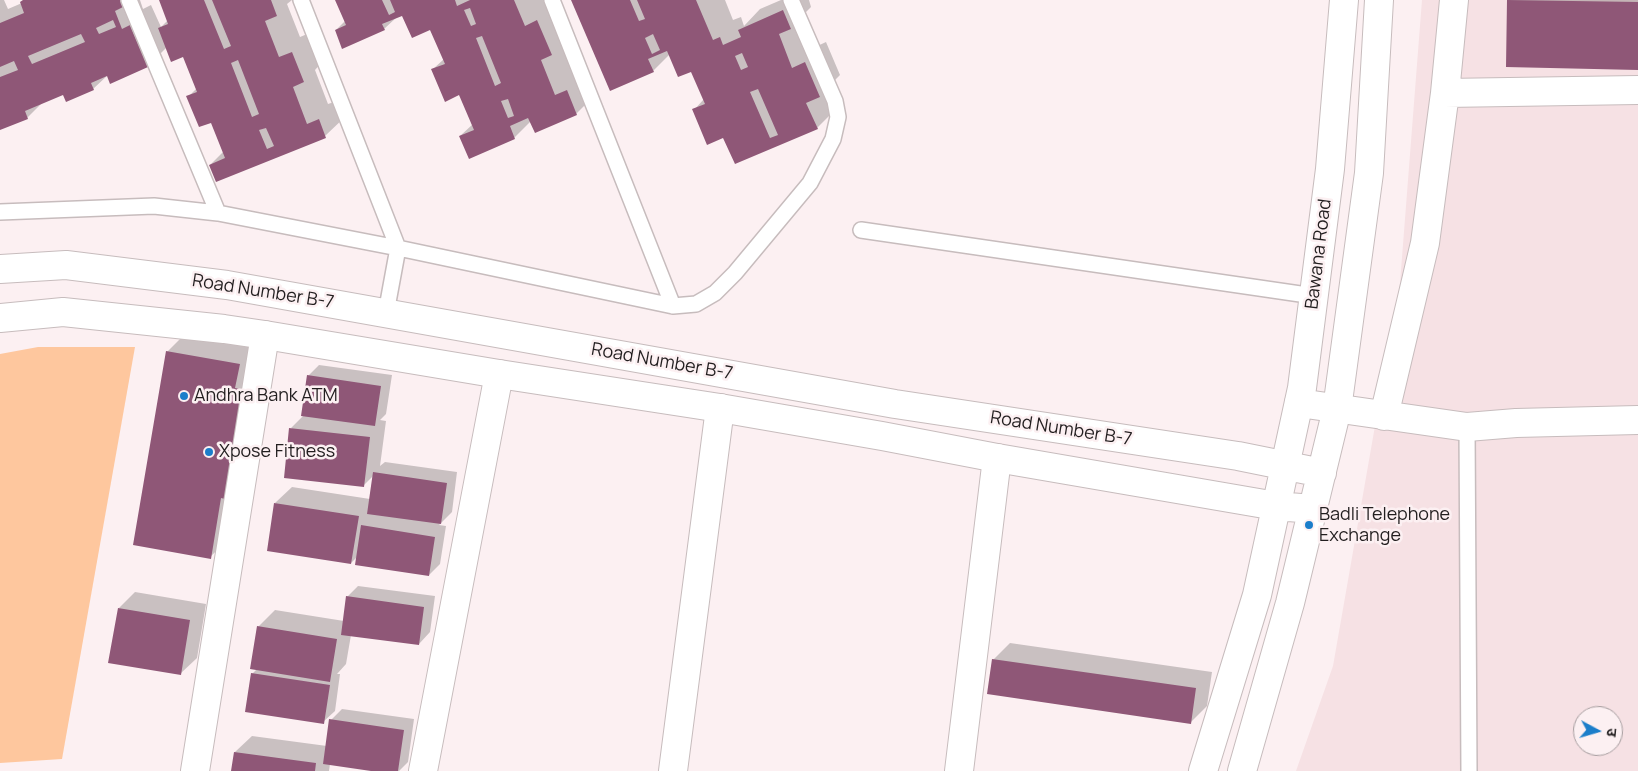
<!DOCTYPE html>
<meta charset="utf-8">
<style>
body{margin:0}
#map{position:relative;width:1638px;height:771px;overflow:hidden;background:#fcf0f2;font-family:Manrope,"Noto Sans Devanagari",sans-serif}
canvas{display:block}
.north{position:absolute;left:1573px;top:706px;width:50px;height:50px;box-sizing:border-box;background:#fcf0f2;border:1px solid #a59c9e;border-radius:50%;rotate:96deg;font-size:14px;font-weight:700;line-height:20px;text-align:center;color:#221e1f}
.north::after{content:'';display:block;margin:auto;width:18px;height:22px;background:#1b7eca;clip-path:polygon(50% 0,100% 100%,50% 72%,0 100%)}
</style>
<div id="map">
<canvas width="1638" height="771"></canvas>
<div class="north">उ</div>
</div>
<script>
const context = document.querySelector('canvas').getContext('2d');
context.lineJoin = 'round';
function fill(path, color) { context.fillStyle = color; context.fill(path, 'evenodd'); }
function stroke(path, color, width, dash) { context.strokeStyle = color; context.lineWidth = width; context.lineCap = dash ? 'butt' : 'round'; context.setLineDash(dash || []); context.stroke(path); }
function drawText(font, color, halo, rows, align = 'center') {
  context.font = font + ' Manrope,sans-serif'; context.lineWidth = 5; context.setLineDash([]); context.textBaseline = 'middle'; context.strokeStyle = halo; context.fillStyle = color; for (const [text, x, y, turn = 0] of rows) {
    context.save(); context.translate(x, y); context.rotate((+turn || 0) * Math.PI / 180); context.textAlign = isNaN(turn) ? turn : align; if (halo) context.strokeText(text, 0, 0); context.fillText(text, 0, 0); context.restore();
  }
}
const built = new Path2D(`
 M1422 0H1638V771H1296L1333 666 1400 283ZM1583 716H1613V746H1583Z`);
const green = new Path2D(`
 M38 347H135L62 759 0 763V354Z`);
const shadow = new Path2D(`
 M0 0H4L8 9 22 3 23 0H140L143 9 151 5 161 27 168 20 160 0H292L287 4 300 37 312 32 324 60 315 70 328 104 340 100 346 116 325 136 210 165 224 151 212 121 188 97 197 88 184 56 167 47 148 66 108 75 93 89 64 93 43 102 27 118 0 129Z
 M336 0H543L546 6 558 1 597 93 576 114 531 121 514 138 460 136 473 124 460 94 432 70 444 59 430 29 403 14 397 17 384 29 336 30 345 21Z
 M573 0H725L733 20 741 17 744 26 760 9 781 0H809L811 7 801 17 813 48 826 42 840 75 829 86 838 107 817 128 735 162 724 136 694 110 704 99 692 70 670 54 653 71Z
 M1508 0H1638V69L1507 66Z
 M188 331 260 343 231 537 210 557 167 352Z
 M319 365 392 375 386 414 380 420 386 421 380 466 385 462 457 472 452 512 439 525 446 526 440 564 429 575 357 557 351 563 275 503 292 487 370 499 373 476 364 485 291 428 304 415 308 376Z
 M358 586 435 596 430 632 419 644 351 635 346 664 337 674H340L335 711 323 722 252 674 257 669 258 627 275 610 344 621 347 597Z
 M135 592 206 604 197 658 180 674 119 608Z
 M1010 643 1212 672 1207 706 1191 722 993 660Z
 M342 709 414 719 408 762 399 771H380L330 764 329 771H233L235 752 252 736 327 746 331 720Z`);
const building = new Path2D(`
 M23 0H120L123 7 115 11 122 29 130 25 148 67 110 84 107 76 91 83 94 90 66 102 63 95 25 111 28 119 0 130V77L18 70 14 61 0 67V23L24 13 20 2ZM113 20 116 27 99 34 96 28ZM81 34 85 42 32 64 28 56Z
 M159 0H204L224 49 231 46 212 0H271L277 16 265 21 279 57 292 52 304 82 293 87 307 124 319 119 326 138 216 182 209 165 225 158 211 123 199 127 186 96 197 92 183 57 171 62 158 28 168 24ZM238 60 259 114 252 117 231 63ZM266 128 274 146 267 149 259 130Z
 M335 0H382L389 15 395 12 390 0H455L457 6 470 0H514L525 26 537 20 552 55 541 60 555 95 567 90 577 115 535 133 528 118 510 126 515 139 469 159 459 136 474 130 459 95 445 102 431 69 445 64 430 30 412 38 402 16 382 24 385 30 342 49 335 30 346 25ZM470 8 476 24 471 26 464 10ZM482 36 501 83 495 86 476 38ZM508 99 514 116 508 118 501 101Z
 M571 0H630L639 21 645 19 637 0H696L713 40 720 37 723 45 741 37 738 30 783 10 791 29 779 34 792 68 805 62 820 97 806 103 818 129 735 164 723 138 707 145 692 109 705 104 691 72 678 77 667 51 648 59 654 72 610 91ZM653 34 660 50 652 54 645 38ZM742 53 748 67 741 70 735 56ZM758 89 778 135 770 138 750 92Z
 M1507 0 1638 2V70L1506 67Z
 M166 351 240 364 235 388 244 390 225 499 221 498 211 559 133 545Z
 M307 375 381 386 375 426 301 416Z
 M289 428 370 437 364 487 284 478Z
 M373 472 447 483 441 524 367 514Z
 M274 503 359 516 351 564 267 551Z
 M361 525 435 537 429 576 355 565Z
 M346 596 424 607 419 645 341 635Z
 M118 608 190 620 181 675 108 663Z
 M257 626 337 639 330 682 250 669Z
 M992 659 1196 688 1191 724 987 694Z
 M251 673 330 685 324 724 245 712Z
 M329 719 404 730 398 771H371L323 764Z
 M234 752 316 763 315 771H231Z`);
const lane = new Path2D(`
 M129 0 218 213
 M301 0 398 248 386 313
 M552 0 673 306
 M0 212 154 206 218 213 398 248 673 306 696 304 715 293 735 273 810 183 833 139 838 117 835 101 791 0
 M861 230 1314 296
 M1467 427 1469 771`);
const street = new Path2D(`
 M1445 93 1638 90
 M1299 403 1467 427 1516 423 1638 420
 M1384 416 1425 243 1445 93 1454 0
 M195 771 265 335
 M423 771 499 374
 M673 771 720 408
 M959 771 997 458`);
const secondary = new Path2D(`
 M0 269 66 265 227 285 895 404 1238 456 1322 473
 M0 318 63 312 224 329 265 335 499 374 720 408 882 436 997 458 1276 506 1313 509
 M1203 771 1257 595 1302 388 1330 169 1344 0
 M1242 771 1290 603 1337 409 1369 173 1379 0`);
const markers = [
 [184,396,5,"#1b7eca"],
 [209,452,5,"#1b7eca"],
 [1309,525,5,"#1b7eca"]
];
const streetNames = [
 ["Bawana Road",1319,254,-83],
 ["Road Number B-7",263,292,9],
 ["Road Number B-7",662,362,10],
 ["Road Number B-7",1061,429,9]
];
const poiNames = [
 ["Andhra Bank ATM",194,396],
 ["Xpose Fitness",219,452],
 ["Badli Telephone",1319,515],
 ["Exchange",1319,536]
];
fill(built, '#f6e1e4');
fill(green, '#fec79e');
fill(shadow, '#0003');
fill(building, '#8f5777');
stroke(lane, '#c7bcbd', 18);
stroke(street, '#c7bcbd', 30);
stroke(secondary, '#c7bcbd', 30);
stroke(lane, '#fff', 15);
stroke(street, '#fff', 28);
stroke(secondary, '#fff', 28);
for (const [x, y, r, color] of markers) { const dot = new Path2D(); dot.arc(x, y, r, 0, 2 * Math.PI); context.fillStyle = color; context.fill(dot); stroke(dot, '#fcf0f2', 2); }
drawText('18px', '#221e1f', '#fcf0f2', streetNames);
drawText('18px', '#221e1f', '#fcf0f2', poiNames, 'left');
</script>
